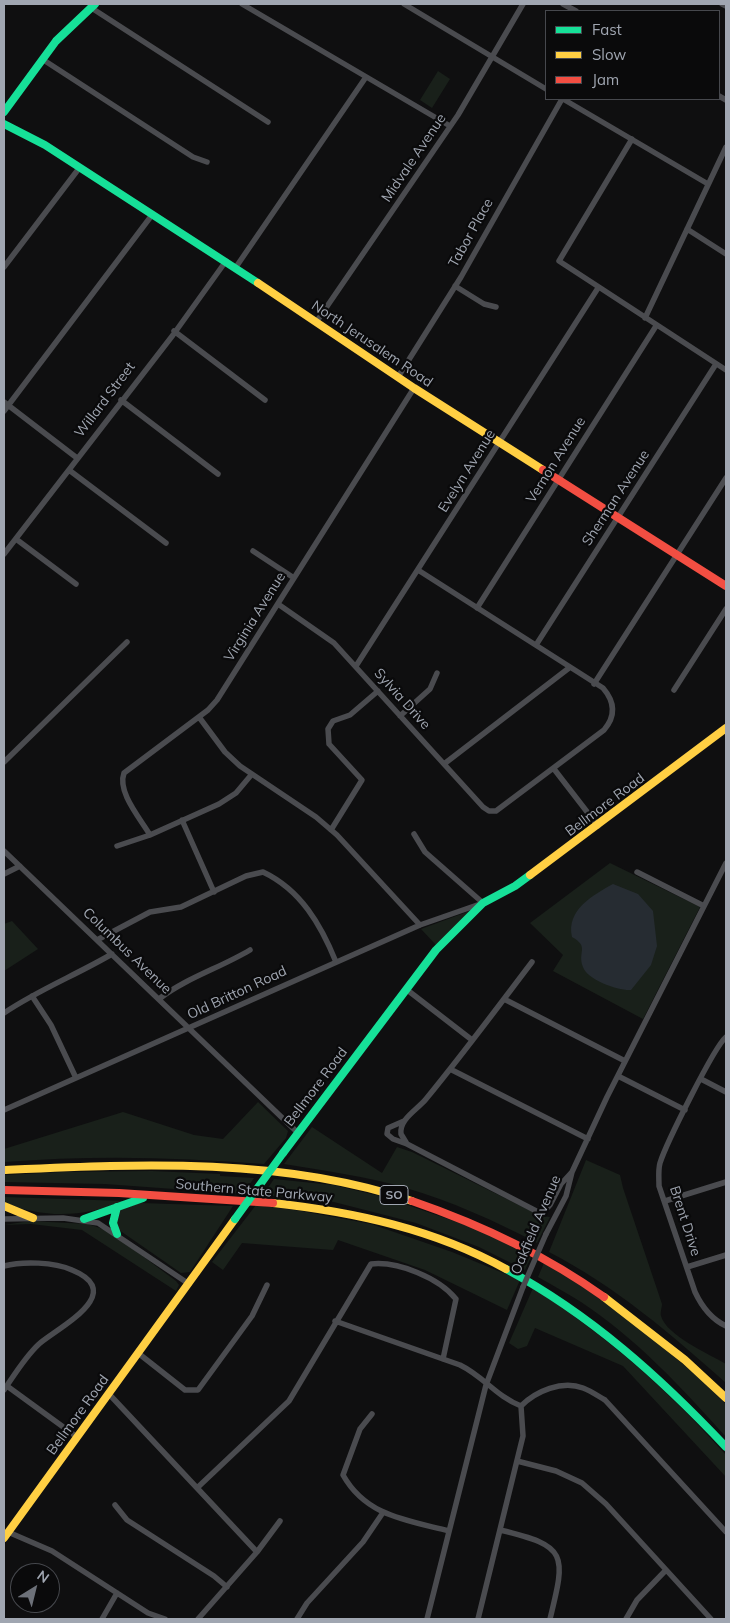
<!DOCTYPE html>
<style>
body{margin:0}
#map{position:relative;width:730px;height:1623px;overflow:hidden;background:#0f0f10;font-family:Mulish,sans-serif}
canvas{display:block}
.frame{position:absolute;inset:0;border:5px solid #a0a6b1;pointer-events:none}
.legend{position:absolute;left:545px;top:10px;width:175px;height:90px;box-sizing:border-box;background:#0a0a0b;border:1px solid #46484d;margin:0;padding:6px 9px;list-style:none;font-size:15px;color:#a0a6b1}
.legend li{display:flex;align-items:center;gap:10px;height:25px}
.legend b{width:25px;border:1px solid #46484d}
.north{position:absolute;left:10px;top:1563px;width:50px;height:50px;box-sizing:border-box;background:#0a0a0b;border:1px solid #46484d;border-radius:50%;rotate:36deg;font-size:14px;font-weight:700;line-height:20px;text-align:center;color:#a0a6b1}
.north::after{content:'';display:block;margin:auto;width:18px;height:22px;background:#6d7179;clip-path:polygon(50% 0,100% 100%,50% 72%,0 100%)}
</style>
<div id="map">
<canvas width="730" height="1623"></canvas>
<div class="frame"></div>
<ul class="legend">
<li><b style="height:6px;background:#16e098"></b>Fast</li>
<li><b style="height:6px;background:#ffcf43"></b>Slow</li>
<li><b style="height:6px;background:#f24e42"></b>Jam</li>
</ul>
<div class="north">N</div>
</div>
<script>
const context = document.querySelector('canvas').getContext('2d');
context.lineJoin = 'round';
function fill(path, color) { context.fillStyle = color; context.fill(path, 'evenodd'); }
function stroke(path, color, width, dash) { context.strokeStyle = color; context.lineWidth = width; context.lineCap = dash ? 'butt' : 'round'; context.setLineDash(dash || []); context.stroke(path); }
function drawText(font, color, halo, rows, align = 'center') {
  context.font = font + ' Mulish,sans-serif'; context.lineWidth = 4.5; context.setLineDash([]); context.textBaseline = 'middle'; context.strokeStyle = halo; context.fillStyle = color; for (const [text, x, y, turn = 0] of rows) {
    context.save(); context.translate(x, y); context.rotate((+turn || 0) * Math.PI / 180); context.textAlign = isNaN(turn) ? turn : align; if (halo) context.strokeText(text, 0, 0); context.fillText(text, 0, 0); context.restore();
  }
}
const green = new Path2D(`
 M438 71 450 79 432 108 420 100Z
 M610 863 700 907 643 1019 553 971 563 955 530 923Z
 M475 909 436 945 421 929Z
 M12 921 38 949 4 971V924Z
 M258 1102 288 1131 286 1138 264 1164C177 1157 91 1155 4 1162V1149L123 1112 194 1135 223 1139Z
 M312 1127 382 1173 397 1147 412 1152 541 1216 550 1217 537 1243C495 1221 451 1201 406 1188 366 1176 325 1171 284 1164Z
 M586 1160 620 1175 623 1188 662 1304C662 1307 660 1313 661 1316 666 1335 709 1354 726 1364V1383C671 1334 615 1286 549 1252Z
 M152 1171 220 1174V1176L254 1178 243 1194 105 1184 4 1182V1175L63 1172Z
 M274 1179 333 1185 384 1197 480 1230 531 1257 525 1270 479 1247 416 1223 326 1200 263 1195Z
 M4 1197 125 1201C83 1217 47 1219 4 1203Z
 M140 1203 233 1206 190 1272 181 1273 119 1230 116 1220 119 1210Z
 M256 1205 301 1211 371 1224 452 1252 520 1280 507 1310 425 1270 338 1240 333 1250 242 1243 223 1270 212 1262Z
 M30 1221 88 1224 109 1231 176 1281 179 1285 176 1291 82 1230 31 1224 4 1225Z
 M544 1263 609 1303 696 1375 726 1404V1437C682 1388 636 1338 581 1302 567 1293 552 1285 538 1277Z
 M533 1288C609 1338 665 1387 726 1455V1477L623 1366 535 1328 527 1346 518 1349 509 1343Z`);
const water = new Path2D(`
 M613 884 638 894 653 911 657 946 651 965 631 990C619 991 587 980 583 967 577 952 590 947 572 937 566 910 593 895 613 884Z`);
const street = new Path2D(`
 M242 4 450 126
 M404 4 546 89
 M563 4 576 11
 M722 4 726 6
 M90 7 268 122
 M42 59 193 157 207 162
 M719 96 726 100
 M563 99 708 184
 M632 139 559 261 726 370
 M687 229 726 254
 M4 267 80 167
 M236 267 366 77
 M455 286 484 304 496 307
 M645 318 726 147
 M317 321 458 115 523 4
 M174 331 265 400
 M398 377 461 277 562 99
 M121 400 218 474
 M4 402 77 458
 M4 411 152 215
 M69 470 166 543
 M16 539 76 584
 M253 551 294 578
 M4 554 173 335 226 261
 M278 604 334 643 483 807 489 811H496L604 730C616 716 615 702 603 688L418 570
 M477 608 656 326
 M536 645 716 364
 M356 666 598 288
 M594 684 726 478
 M674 690 726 609
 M400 716 430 689 437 673
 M199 717 225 752 240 766 316 817 337 835 420 925
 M4 762 127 642
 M444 764 569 668
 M554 769 598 826
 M182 820 214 892
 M331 830 362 780 329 744 328 729 333 721 350 715 378 691
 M150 835C140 818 117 792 124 773L208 710 217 700 414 388
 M117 846 150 835 219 804 236 793 252 774
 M4 851 297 1132
 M637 872 704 906
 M4 874 20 866
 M97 940 150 912 181 907 246 876 263 872C301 890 321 925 336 962
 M406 989 472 1040
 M32 996 51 1025 76 1078
 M159 999C186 978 220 968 250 950
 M504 999 625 1061
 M4 1013C38 990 76 975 112 954
 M726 1037C714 1047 666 1144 660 1163 658 1170 659 1178 659 1186L695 1292C702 1307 711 1319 726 1326
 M450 1069 588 1139
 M618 1076 685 1110
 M701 1079 726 1092
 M4 1110 420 925 483 903 425 852 414 834
 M404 1121 388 1128 387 1134 393 1139 407 1144 542 1214 550 1205 561 1184 571 1173
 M407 1144 401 1134C399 1119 417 1110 426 1099 463 1054 497 1008 532 962
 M665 1201 726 1182
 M4 1219 63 1218 98 1223 189 1284
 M546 1234 566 1196 572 1172 607 1097 726 863
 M4 1266C23 1261 54 1262 72 1270 128 1293 59 1327 39 1344 25 1357 15 1374 4 1390
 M687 1267 726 1255
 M335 1321 460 1365C483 1376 497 1397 521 1406L523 1436 478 1619
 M138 1353 185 1390H198L252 1316 267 1285
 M7 1386 77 1437
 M109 1394 257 1552
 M521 1406C536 1391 562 1380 583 1388 591 1391 598 1396 605 1400L726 1532
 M372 1414 360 1429 343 1475C366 1516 406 1520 449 1531
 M517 1461 556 1471 582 1483 606 1504 711 1619
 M197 1488 289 1401 371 1264C398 1261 439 1278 456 1299L443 1359
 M115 1505 127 1520 214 1576 227 1587
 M500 1530C568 1546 566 1554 550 1619
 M8 1532 52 1551 148 1613 165 1619
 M102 1619 117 1593
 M198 1619 257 1552 280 1521
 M297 1619 307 1603 363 1542 382 1514
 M427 1619 486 1385 523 1287
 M626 1619 637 1600 666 1570`);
const fast = new Path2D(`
 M4 112 56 41 95 4
 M4 124 45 145 258 283
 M283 1153 436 950 483 903 515 886 530 875
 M117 1207 113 1223 117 1234
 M84 1219 143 1198
 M506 1269C591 1315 660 1377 726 1447`);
const slow = new Path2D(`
 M258 283 414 388 543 470
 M530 875 726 728
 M4 1170C139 1164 282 1157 412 1201
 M273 1203C354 1212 434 1229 506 1269
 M4 1206 33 1218
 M604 1297 685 1360 726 1398
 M4 1538 235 1219`);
const jam = new Path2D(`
 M543 470 726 586
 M4 1190 119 1193 273 1203
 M412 1201C479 1224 545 1255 604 1297`);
const streetBridge = new Path2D(`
 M523 1287 546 1234`);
const fastBridge = new Path2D(`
 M235 1219 283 1153`);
const shields = [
 [394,1195,28]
];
const shieldNames = [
 ["SO",394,1195]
];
const streetNames = [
 ["Midvale Avenue",414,158,-56],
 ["Tabor Place",471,233,-61],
 ["North Jerusalem Road",372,344,34],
 ["Willard Street",105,400,-53],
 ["Vernon Avenue",556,460,-58],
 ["Evelyn Avenue",467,471,-58],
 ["Sherman Avenue",616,498,-57],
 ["Virginia Avenue",255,617,-58],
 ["Sylvia Drive",402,699,48],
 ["Bellmore Road",605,805,-37],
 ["Columbus Avenue",127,951,44],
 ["Old Britton Road",237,993,-25],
 ["Bellmore Road",316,1087,-53],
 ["Southern State Parkway",254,1191,5],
 ["Brent Drive",685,1221,72],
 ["Oakfield Avenue",536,1225,-67],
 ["Bellmore Road",78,1415,-54]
];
fill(green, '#19201a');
fill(water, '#262c32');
stroke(street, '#4a4b4f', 5.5);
stroke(fast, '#16e098', 8);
stroke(slow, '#ffcf43', 8);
stroke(jam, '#f24e42', 8);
stroke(streetBridge, '#4a4b4f', 5.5);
stroke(fastBridge, '#16e098', 8);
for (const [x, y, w] of shields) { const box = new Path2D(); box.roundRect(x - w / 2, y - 9.5, w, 19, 4); context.fillStyle = '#0a0a0b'; context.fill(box); stroke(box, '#a0a6b1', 1); }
drawText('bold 12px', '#a0a6b1', null, shieldNames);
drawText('14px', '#a0a6b1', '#0a0a0b', streetNames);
</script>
